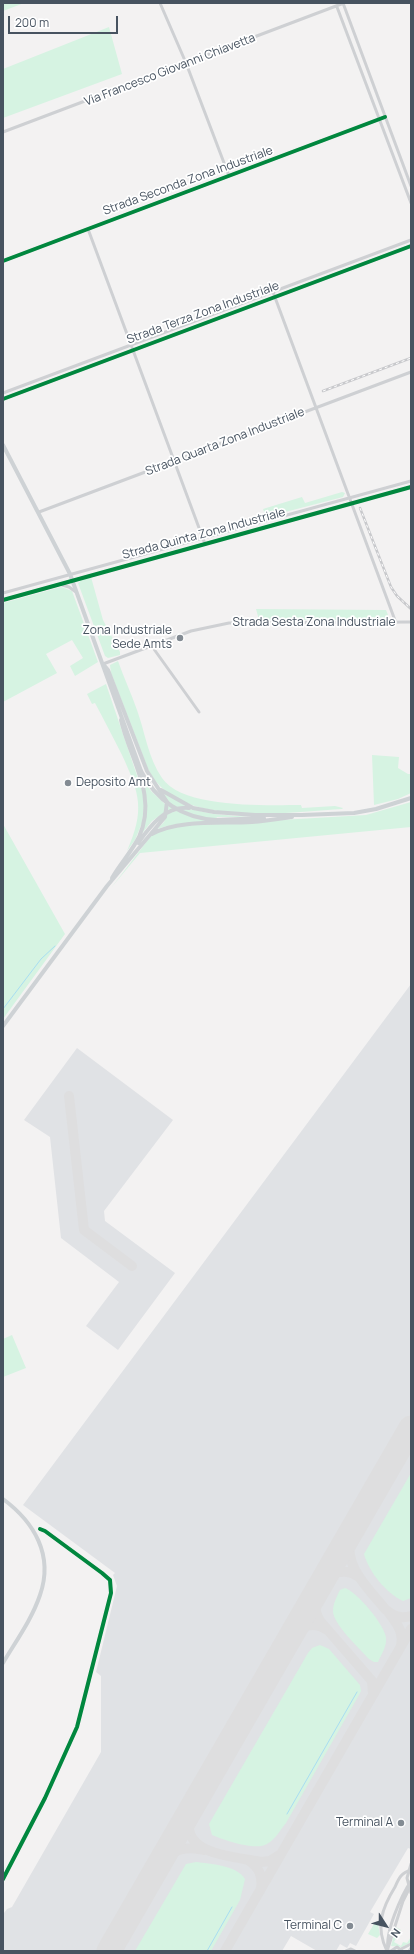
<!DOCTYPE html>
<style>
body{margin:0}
#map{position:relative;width:414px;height:1954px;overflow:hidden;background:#f3f2f2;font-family:Manrope,sans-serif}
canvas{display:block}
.frame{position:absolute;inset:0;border:4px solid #475360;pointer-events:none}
.north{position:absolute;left:366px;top:1906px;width:40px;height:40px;-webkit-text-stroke:3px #fff;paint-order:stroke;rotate:126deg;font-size:11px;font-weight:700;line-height:16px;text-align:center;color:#475360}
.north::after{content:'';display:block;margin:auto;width:14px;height:18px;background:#475360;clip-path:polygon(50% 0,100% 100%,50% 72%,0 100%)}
.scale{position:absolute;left:8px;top:16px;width:110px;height:18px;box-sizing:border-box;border:2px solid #475360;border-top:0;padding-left:5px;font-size:12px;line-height:14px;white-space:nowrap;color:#475360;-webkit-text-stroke:3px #fff;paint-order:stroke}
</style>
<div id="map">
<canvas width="414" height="1954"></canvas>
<div class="frame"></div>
<div class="north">N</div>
<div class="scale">200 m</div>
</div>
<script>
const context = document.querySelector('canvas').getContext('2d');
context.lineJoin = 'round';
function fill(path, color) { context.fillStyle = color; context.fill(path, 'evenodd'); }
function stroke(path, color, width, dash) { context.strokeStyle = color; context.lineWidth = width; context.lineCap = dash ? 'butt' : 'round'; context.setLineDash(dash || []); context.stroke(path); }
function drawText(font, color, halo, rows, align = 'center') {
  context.font = font + ' Manrope,sans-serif'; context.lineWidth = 3.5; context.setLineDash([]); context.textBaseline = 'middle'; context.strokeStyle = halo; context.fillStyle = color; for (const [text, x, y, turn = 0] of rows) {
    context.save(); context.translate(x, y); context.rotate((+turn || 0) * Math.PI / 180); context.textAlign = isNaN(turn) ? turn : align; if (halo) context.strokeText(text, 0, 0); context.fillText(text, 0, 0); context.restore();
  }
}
const airport = new Path2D(`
 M411 984V1849L408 1848 370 1912 374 1914 356 1946 350 1943 347 1948 340 1944 336 1951H317L291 1936 282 1951H3L4 1913 7 1909 12 1907 101 1752V1676L96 1672 117 1586 113 1575 115 1573 23 1505Z
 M77 1048 173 1120 104 1211 105 1221 175 1273 118 1350 86 1326 119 1282 61 1238 50 1137 24 1120Z`);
const green = new Path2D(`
 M3 3H24L3 11Z
 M109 27 122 74 3 118V69Z
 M342 492 345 493 343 497 266 517 263 509 302 497 305 503Z
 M91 577 103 620 120 652V655L108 658 105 656 78 583 82 580Z
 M61 587 72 591 98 662 75 676 70 666 83 658 72 640 46 654 57 673 3 702V603Z
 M256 609 386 610 390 620H259Z
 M118 661C124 678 131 693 137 710 145 732 148 758 162 778 183 809 267 805 301 805L302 808 335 806 343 808 342 809C288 812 177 830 148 769L111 673 110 665Z
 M106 684 145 799 142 823 135 840 127 851C145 810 140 794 122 755 113 737 104 720 95 703L92 704 87 694Z
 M372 755 399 757 398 768 408 774H411V793L398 799 374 805Z
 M141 776 151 791 166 805 165 812 152 821 140 836C150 812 148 801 141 776Z
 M164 793 186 806 168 811Z
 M411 802V827L140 853 111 888 151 836 157 832 178 826 366 815Z
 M185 808 214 814 249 817H217L215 822 167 826 157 829 164 822 167 814Z
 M3 824 65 934 3 1019Z
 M12 1335 26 1368 3 1377V1339Z
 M411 1473V1598L403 1601C386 1593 369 1572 364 1554Z
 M345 1588C357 1592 385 1625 386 1638 387 1646 381 1655 378 1662H374L369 1659C360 1649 333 1624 333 1611 333 1604 337 1596 340 1590Z
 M320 1645 329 1649 360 1685 361 1691 359 1695 286 1823C280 1830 276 1839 267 1844 255 1851 224 1840 212 1835L209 1824 308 1653 312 1648Z
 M196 1862C210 1864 237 1865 245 1879L240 1900 211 1951H135L186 1864Z
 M374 1924H378L380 1935 377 1938 368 1934Z
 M396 1927 401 1930 394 1942 401 1946 403 1942 407 1943 411 1937 410 1943 402 1947 391 1946Z`);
const stream = new Path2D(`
 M3 1009 41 959 55 946
 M287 1814 357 1692
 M207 1951 232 1907`);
const taxiway = new Path2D(`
 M69 1096 84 1230 132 1266
 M352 1530C341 1565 365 1584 385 1609 393 1616 400 1619 411 1616
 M321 1584C331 1572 345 1567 359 1577
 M319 1588C314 1600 313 1609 320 1621L372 1681 373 1694
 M389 1613C397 1624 404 1632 401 1645
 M286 1645C295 1631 309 1617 327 1630
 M195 1803C170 1854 226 1855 261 1862L270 1861 281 1854
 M248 1860C259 1867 263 1876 261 1889
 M154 1873C168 1854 178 1844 204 1850
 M225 1951 411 1629`);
const runway = new Path2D(`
 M109 1951 411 1428`);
const street = new Path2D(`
 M160 3 186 63 229 176
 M343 3 411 186
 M337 7 411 203
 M3 132 344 3
 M88 229 205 544
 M3 261 385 117
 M273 292 396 623
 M3 393 411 240
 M3 399 411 246
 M39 512 411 372
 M62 585 69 587 76 592
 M3 593 411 481
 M3 600 411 487
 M151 645 199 712
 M103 664 191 631 229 623 411 622
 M3 1879 45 1798 77 1727 111 1593 110 1580 102 1573 45 1531 40 1529
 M388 1948 403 1901 411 1885
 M401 1949 411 1944
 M388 1950C385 1932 401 1896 411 1881
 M346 1951 351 1949 355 1951
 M387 1951C375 1927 382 1908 395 1887 399 1878 401 1873 411 1870
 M391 1951 397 1947 402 1951
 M409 1951 411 1948`);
const secondary = new Path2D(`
 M3 445 70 574 141 771
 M161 790 193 808 214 812 255 815H302L354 813 376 809 411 798
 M216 820 264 818
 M152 834C179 819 222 824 252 822 265 821 278 819 292 817
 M138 843C151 825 165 806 189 808
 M112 878C120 864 132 851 139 837 158 795 130 760 121 720
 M3 1026 107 886 165 817 167 802 147 771 108 670 103 664
 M3 1499C34 1522 54 1555 40 1595 32 1619 16 1641 3 1663`);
const rail = new Path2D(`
 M323 391 411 358
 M360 508 391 587 397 596 411 609`);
const streetBridge = new Path2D(`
 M411 1864 407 1878 411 1893`);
const secondaryBridge = new Path2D(`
 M141 771C156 801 183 818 216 820`);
const cycleway = new Path2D(`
 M3 261 385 117
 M3 399 411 246
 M3 600 411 487
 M3 1879 45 1798 77 1727 111 1593 110 1580 102 1573 45 1531 40 1529`);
const markers = [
 [180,638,4,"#838b93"],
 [68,783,4,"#838b93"],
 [401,1823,4,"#838b93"],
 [350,1926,4,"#838b93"]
];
const streetNames = [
 ["Via Francesco Giovanni Chiavetta",170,70,-21],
 ["Strada Seconda Zona Industriale",188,181,-20],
 ["Strada Terza Zona Industriale",203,313,-20],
 ["Strada Quarta Zona Industriale",225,442,-21],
 ["Strada Quinta Zona Industriale",204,534,-15],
 ["Strada Sesta Zona Industriale",314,623]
];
const poiNames = [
 ["Zona Industriale",172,631],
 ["Sede Amts",172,645],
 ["Deposito Amt",76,783,"left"],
 ["Terminal A",393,1823],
 ["Terminal C",342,1926]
];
fill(airport, '#e0e2e5');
fill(green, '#d6f3e2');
stroke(stream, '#a8def2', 1);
stroke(taxiway, '#dededf', 10);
stroke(runway, '#dededf', 25);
stroke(street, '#ced0d3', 3);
stroke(secondary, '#ced2d5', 4);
stroke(rail, '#c8c9cc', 2.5);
stroke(rail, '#fff', 1, [3]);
stroke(streetBridge, '#ced0d3', 3);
stroke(secondaryBridge, '#ced2d5', 4);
stroke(cycleway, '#00873e', 4);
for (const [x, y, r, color] of markers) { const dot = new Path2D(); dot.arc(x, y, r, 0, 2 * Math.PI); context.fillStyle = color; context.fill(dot); stroke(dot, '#fff', 1.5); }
drawText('12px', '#475360', '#fff', streetNames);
drawText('12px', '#475360', '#fff', poiNames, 'right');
</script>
